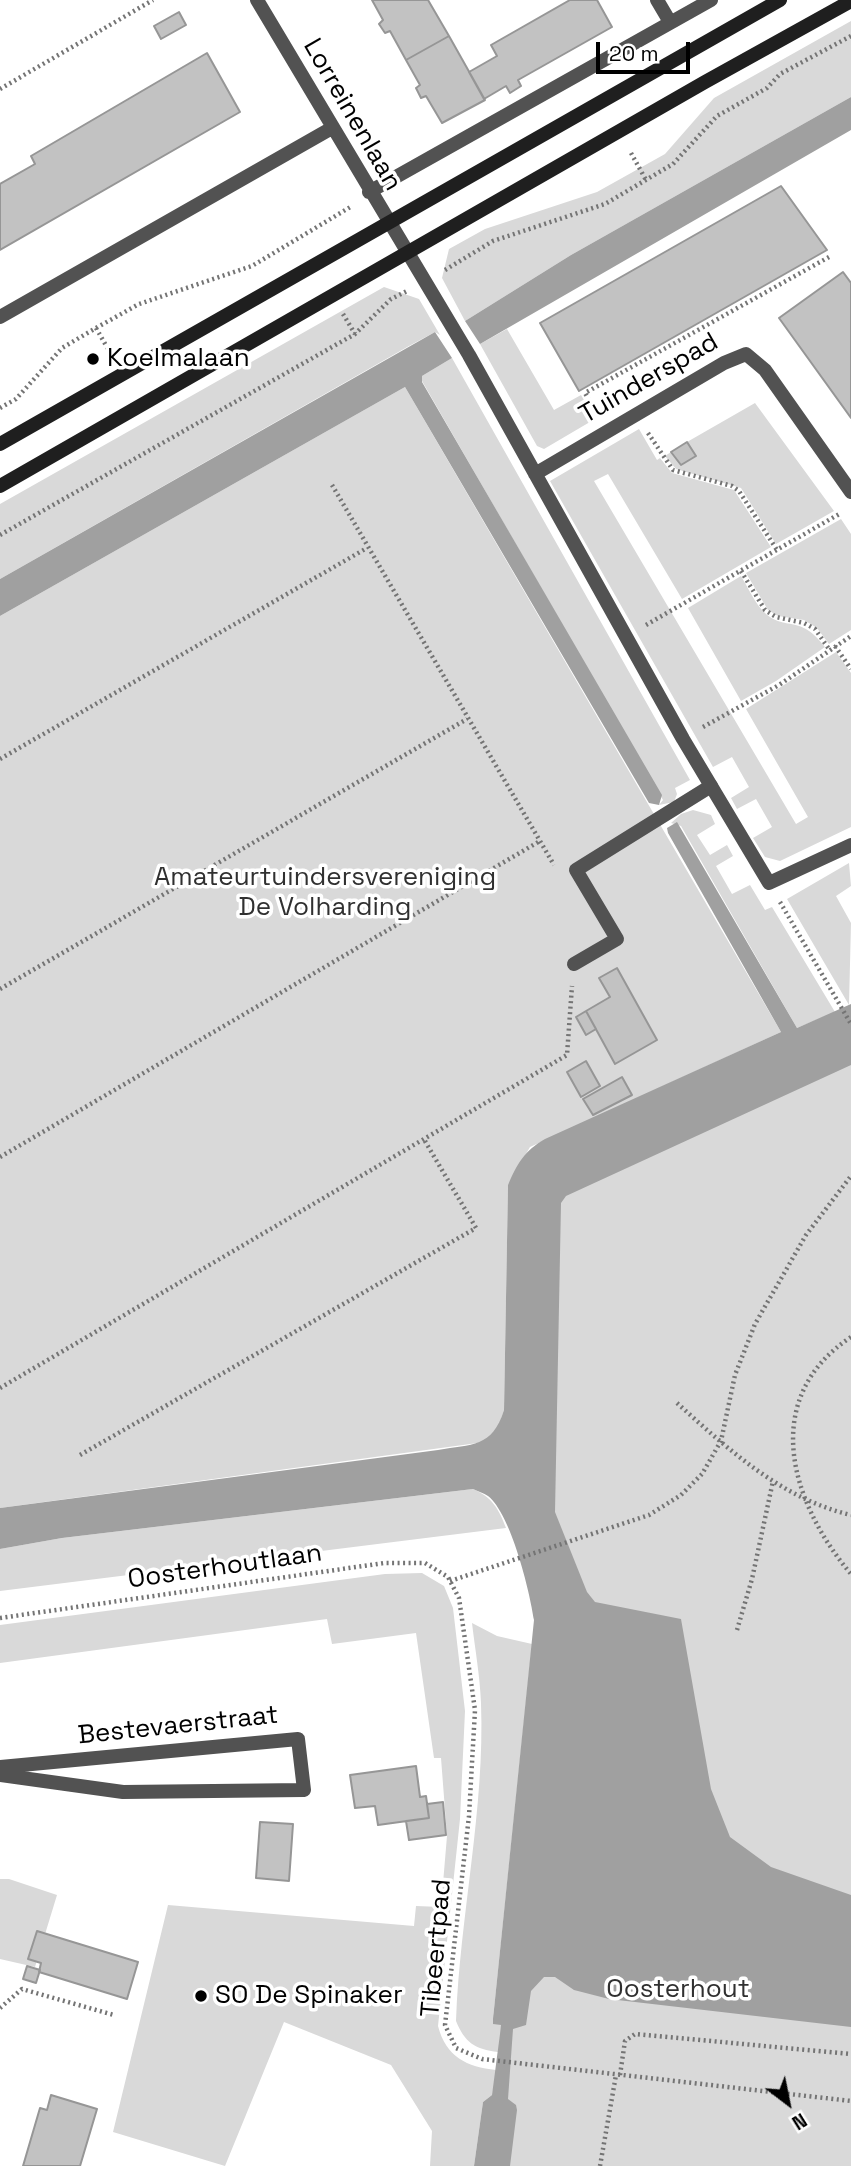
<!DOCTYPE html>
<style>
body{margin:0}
#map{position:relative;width:851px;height:2166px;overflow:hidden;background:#fff;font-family:"Space Grotesk",sans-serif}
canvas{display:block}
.north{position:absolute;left:753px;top:2068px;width:70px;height:70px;-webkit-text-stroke:5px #fff;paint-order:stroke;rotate:148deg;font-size:19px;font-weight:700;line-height:28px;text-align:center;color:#000}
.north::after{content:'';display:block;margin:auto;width:24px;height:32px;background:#000;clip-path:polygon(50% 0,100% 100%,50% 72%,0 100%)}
.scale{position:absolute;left:596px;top:42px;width:94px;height:32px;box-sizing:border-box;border:4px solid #000;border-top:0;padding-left:9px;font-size:21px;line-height:24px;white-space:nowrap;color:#000;-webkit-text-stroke:5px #fff;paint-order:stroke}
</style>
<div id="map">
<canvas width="851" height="2166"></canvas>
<div class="north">N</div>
<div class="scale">20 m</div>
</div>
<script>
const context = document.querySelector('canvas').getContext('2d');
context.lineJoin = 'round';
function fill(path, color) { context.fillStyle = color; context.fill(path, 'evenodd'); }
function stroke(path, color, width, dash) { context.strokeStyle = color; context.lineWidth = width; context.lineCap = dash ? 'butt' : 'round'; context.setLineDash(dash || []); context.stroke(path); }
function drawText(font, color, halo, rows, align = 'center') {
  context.font = font + ' "Space Grotesk",sans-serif'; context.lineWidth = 7; context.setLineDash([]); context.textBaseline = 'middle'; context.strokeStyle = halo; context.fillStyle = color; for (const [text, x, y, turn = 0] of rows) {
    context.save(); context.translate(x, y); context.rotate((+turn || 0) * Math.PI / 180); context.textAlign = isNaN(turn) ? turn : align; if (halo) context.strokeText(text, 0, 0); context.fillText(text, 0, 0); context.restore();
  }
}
const green = new Path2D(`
 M851 21V97L571 255 465 321 442 278 449 249 485 229 597 192 665 154 714 98Z
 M384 287 419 299 440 335 435 332 409 346 0 579V504Z
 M507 329 554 410 581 395 595 419 544 449 537 446 480 344Z
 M452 358 690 780 675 788 677 794 674 802 659 805 663 800 422 381V376Z
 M405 387 781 1032 530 1147 508 1185 504 1410 498 1428 485 1442 0 1508V616Z
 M755 403 834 511 776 544 741 488 676 469 665 456 671 452 681 465 695 457 687 442Z
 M639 429 657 460 660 458 672 473 734 490 771 547 682 599 608 474 594 481 796 824 808 817 746 709 836 652 851 673V827L780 861 765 857 753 838 772 827 756 799 737 809 731 798 749 787 732 757 713 767 550 481Z
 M841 519 851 534V630L829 644 817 628 804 620 778 616 768 610 746 573Z
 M741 576C748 587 755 604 765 613 786 632 799 613 825 647L776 681 741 701 688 608Z
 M693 810 711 815 715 824 697 835 710 855 727 845 733 856 716 866 732 894 750 885 765 910 772 907 835 1012 797 1028 681 826 671 823 681 814Z
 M849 863 851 886 836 896 851 923 849 1005 787 899Z
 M851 1032V2166H489L493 2090 492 2095 483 2102 474 2166H430L432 2131 391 2065 284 2022 225 2166 113 2132 168 1905 414 1926 416 1906 441 1907 447 1836 441 1758H434L416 1633 332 1644 327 1619 0 1663V1625L385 1574 422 1573 444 1586 453 1608 465 1711 460 1819 438 2026C446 2057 467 2067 496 2070L498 2052C475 2049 465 2043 456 2021 460 1915 485 1809 481 1703 480 1676 475 1649 472 1623L497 1636 532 1644 493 2019 556 1644 545 1175Z
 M473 1489C492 1497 499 1509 506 1528L0 1591V1549L62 1538Z
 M0 1879H9L57 1895 35 1967 0 1959Z`);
const water = new Path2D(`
 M851 97V130L480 344 465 321 571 255Z
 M435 332 452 358 422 376V382L662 795 659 805 649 803 405 387 0 616V579Z
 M677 822 797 1028 851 1004V1065L566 1196 561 1203 555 1512 587 1592 595 1602 681 1619 711 1789 730 1837 771 1867 851 1895V2027L609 1999 574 1990 555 1977H544L531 1991 526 2025 513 2029 508 2099 516 2105 517 2110 510 2166H474L483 2102 492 2095 500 2034 501 2025 493 2024V2019L534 1620C530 1592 511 1514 488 1496 484 1493 477 1491 473 1489L62 1538 0 1549V1508L438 1450C472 1444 492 1448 504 1410L508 1185C517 1164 524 1151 545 1139L781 1032 668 833 667 828Z`);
const building = new Path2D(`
 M372 0H428L449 36 406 60 390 31 385 33 379 24 383 20Z
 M570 0H597L612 27 518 80 521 86 510 93 506 86 484 99 469 72 497 56 491 45Z
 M179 12 186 25 161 39 154 26Z
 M449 36 485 100 442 123 426 96 421 98 416 88 420 85 406 60Z
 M207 53 240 112 0 250V184L35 164 31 156Z
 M781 186 827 250 579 391 540 323Z
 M843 272 851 283V418L779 318Z
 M687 442 696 456 681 465 671 452Z
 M617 968 657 1040 615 1064 586 1011 610 997 599 978Z
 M586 1011 596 1029 586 1035 576 1017Z
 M586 1061 600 1086 581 1097 567 1072Z
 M622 1077 632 1095 593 1115 583 1099Z
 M416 1766 420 1797 426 1796 429 1818 378 1825 375 1806 355 1808 350 1775Z
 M443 1802 446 1835 409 1840 406 1821 429 1818 427 1804Z
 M260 1822 293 1824 289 1881 256 1878Z
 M37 1931 138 1962 127 1999 39 1972 41 1963 28 1959Z
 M27 1966 40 1970 36 1983 23 1979Z
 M51 2095 97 2109 80 2166H23L40 2108 47 2110Z`);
const path = new Path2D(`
 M0 89 153 0
 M631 153 646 180
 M445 270 493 241 605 204 673 164 717 116 767 88 780 74 851 36
 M343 314 355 334
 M96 328 111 354
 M0 408 16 399 62 348 96 328 139 304 252 266 352 206
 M597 415 585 393 829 257
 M648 433 673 470 732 486 739 491 777 550
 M332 485 554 865
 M0 535 355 334 391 299 407 291
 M741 571 765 610 776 617 804 623 815 629 829 649
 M646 625 841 513
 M835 646 851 669
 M703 727 779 685 851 636
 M0 759 367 548
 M780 902 851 1024
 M0 989 467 719
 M0 1157 540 841
 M851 1337C759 1398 790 1502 851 1574
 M0 1388 567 1055 572 986
 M677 1403C729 1450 782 1499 851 1515
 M80 1455 476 1228 425 1141
 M450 1581 649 1515 681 1495 702 1474 721 1441 735 1375 755 1324 806 1235 851 1176
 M0 1618 384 1563H425L448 1577 459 1598 475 1710 469 1816 445 2025 456 2048 482 2059 851 2101
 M737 1630 752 1579 773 1481
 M0 2008 22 1989 114 2015
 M620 2075 625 2041 635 2034 851 2054
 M600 2166 616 2075`);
const lane = new Path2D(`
 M574 964 617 939 576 870 711 786`);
const street = new Path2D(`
 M257 0 469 355 683 739 769 883 851 845
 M657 0 670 22
 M369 192 711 0
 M0 317 332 128
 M535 474 724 363 746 354 765 370 851 492
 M0 1767 298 1739 304 1790 123 1792 0 1775`);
const secondary = new Path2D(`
 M0 444 780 0
 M0 486 705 82 851 1`);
const markers = [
 [93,359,7,"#000"],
 [201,1996,7,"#000"]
];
const streetNames = [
 ["Lorreinenlaan",352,115,60],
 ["Tuinderspad",649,379,-30],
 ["Oosterhoutlaan",225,1567,-8],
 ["Bestevaerstraat",178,1726,-6],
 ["Tibeertpad",437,1948,-85]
];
const poiNames = [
 ["Koelmalaan",107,359],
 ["SO De Spinaker",215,1996]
];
const parkNames = [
 ["Amateurtuindersvereniging",325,878],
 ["De Volharding",325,908],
 ["Oosterhout",678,1990]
];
fill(green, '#d9d9d9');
fill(water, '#a0a0a0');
fill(building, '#c2c2c2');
stroke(building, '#969696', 2);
stroke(path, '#747474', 4.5, [2, 3.5]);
stroke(lane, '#525252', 14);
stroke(street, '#525252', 14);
stroke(secondary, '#1f1f1f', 14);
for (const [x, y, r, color] of markers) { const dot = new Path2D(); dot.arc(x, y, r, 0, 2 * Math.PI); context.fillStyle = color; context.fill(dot); stroke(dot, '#fff', 2.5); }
drawText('26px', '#000', '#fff', streetNames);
drawText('26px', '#000', '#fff', poiNames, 'left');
drawText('26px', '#303030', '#fff', parkNames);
</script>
